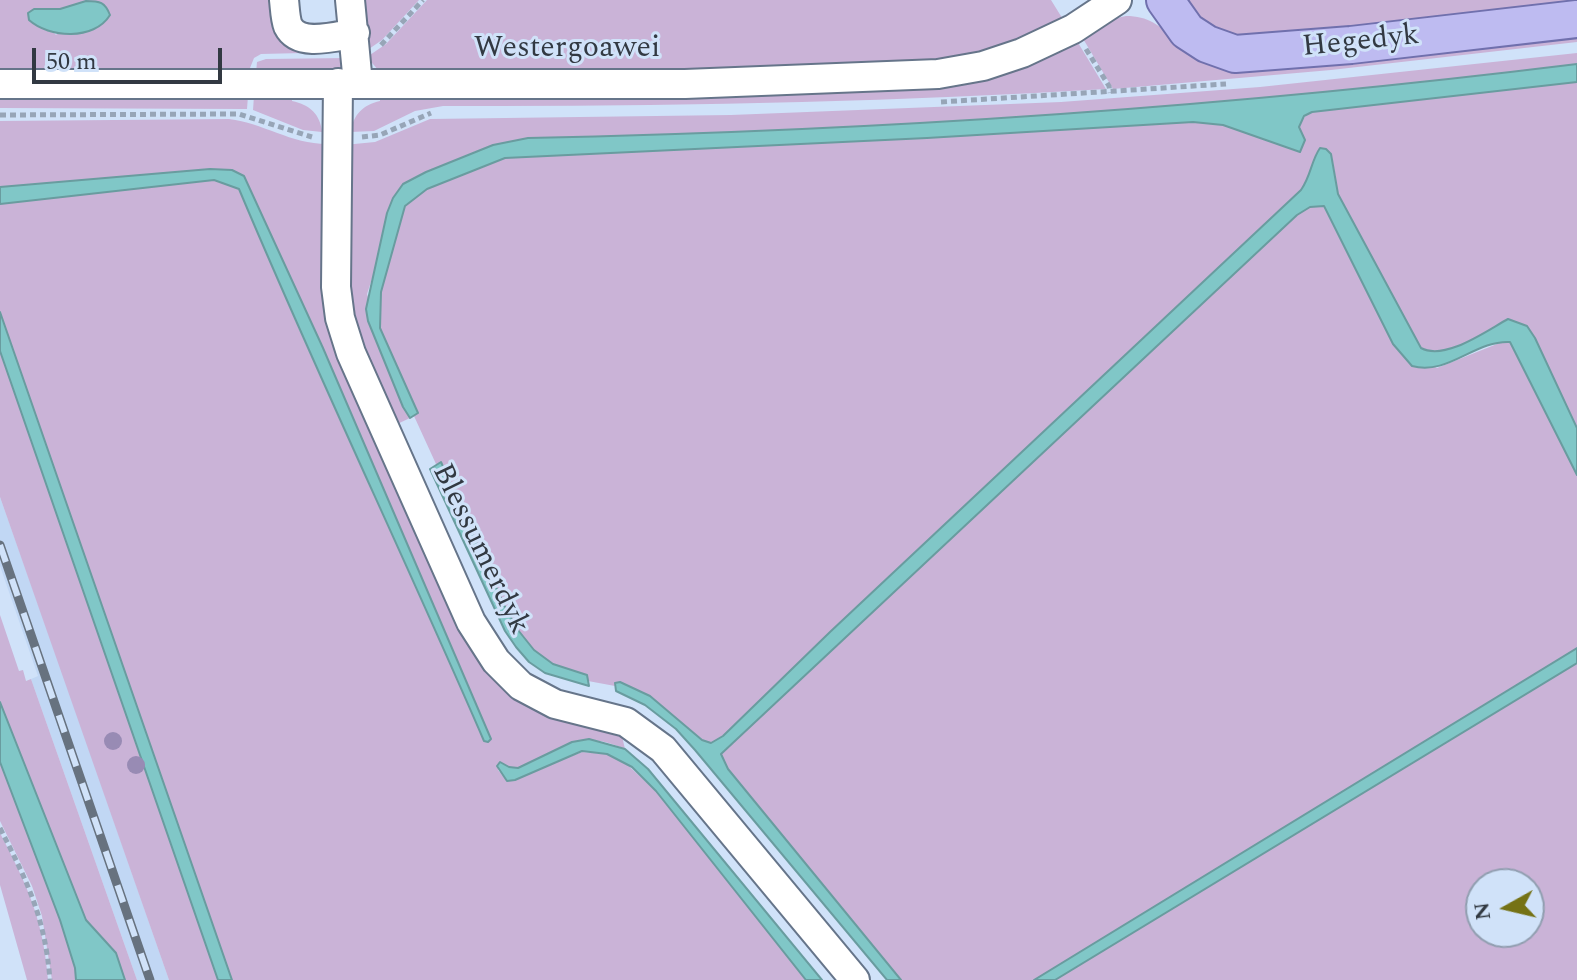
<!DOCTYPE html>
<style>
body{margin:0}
#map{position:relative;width:1577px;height:980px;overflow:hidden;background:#d0e2f9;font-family:Spectral,serif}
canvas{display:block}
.north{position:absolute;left:1465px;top:868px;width:80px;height:80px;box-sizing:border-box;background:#d0e2f9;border:2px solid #919eb0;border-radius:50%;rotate:262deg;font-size:22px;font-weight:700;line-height:32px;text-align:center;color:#323942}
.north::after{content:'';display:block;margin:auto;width:28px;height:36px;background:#757215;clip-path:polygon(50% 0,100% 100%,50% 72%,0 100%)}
.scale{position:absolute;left:32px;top:48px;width:190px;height:36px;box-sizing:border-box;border:4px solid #323942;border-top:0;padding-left:10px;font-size:24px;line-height:28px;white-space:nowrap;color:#323942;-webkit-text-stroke:6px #d0e2f9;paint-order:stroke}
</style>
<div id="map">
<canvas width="1577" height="980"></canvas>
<div class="north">N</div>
<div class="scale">50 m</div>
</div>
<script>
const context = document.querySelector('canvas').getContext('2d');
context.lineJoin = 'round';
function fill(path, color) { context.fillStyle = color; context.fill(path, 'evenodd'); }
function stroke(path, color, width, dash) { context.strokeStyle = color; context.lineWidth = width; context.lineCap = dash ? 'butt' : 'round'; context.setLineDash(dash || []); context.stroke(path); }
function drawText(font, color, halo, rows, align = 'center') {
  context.font = font + ' Spectral,serif'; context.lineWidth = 6; context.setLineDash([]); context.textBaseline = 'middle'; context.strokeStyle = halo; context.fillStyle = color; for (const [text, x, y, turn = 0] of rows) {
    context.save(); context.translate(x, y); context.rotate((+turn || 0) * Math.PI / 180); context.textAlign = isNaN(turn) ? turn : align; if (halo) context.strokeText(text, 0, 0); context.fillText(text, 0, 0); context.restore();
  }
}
const built = new Path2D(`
 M0 497 60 666 169 980H137L31 679 38 676 0 566Z`);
const green = new Path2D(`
 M0 0H273L344 52 261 54 254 58 248 73 0 71ZM86 1 56 35 34 10 60 9Z
 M358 0H419L382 40 366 51Z
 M427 0H1051L1064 21 988 52 931 62 684 71H379L367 57 386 44Z
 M1187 0H1577V6L1236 38 1205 25Z
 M1126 16C1148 16 1160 25 1175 41L1577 30V42L1331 70 1113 89 1082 37 1117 18Z
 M1077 41 1106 89C885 102 664 107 443 106L415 111 374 131 350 132C354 114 363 105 380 101V96L940 87C995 81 1029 66 1077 41Z
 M1577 53V64C1229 107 879 131 528 138L493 145 403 184 367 294 403 407 410 418 393 426 347 308 344 145 375 142 430 119 731 115 1061 102 1260 87Z
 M347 58 343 67 336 73H256L257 62 266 59Z
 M1577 82V428L1535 338 1508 320C1486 331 1445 361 1421 348L1338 194 1333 162H1313L1310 176 1301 190 830 632 723 736 711 743 702 740 650 696 620 682 615 686 588 681 587 675 553 664 534 650 518 630 504 605 441 463 436 464 414 416 418 412 380 328 379 314 381 292 405 206 427 189 505 158 927 138 1193 122 1223 125 1299 152C1300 136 1295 120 1312 112Z
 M292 95V101C310 105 320 114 322 132L303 130 253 110 254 96Z
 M248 96 247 109 0 108V98Z
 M229 119C263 123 291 144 327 144L326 260 476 649 621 732 625 749C574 727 563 752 518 768L508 767 503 763 498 770 507 781 582 752 607 754 621 759 656 791 806 980H232L0 312V204L214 180 239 189C316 375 404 556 484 741L488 742 491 738 323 348 244 176 232 170 210 169 0 187V121Z
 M1319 205 1323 206 1393 344 1437 368 1502 342H1510L1515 349 1577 475V648L1034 980H901L728 769 721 754 1297 215 1310 207Z
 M0 351 218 980H169L0 497Z
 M0 615 19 671 23 670 26 681 31 679 137 980H125L116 953 86 920 0 702Z
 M1577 663V980H1055ZM1481 884H1529V932H1481Z
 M0 762 60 920 75 968 76 980H52L42 916 32 886 0 821Z
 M0 833C28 887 43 919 48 980H27L0 885Z`);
const water = new Path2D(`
 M86 1C100 1 105 2 110 15 94 41 49 38 29 20L28 13 34 9H60Z
 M1577 64V82L1312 112 1304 116 1299 127 1305 140 1300 152 1223 125 1193 122 927 138 505 158 427 189 405 206 381 292 380 328 418 413 410 418 403 407 368 321 366 309 387 213 393 198 403 184 426 172 493 145 528 138C879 131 1229 107 1577 64Z
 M1320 148 1326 149 1331 154 1338 194 1421 348C1445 361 1486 331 1508 319L1527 326 1535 338 1577 428V475L1510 342C1475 340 1448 376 1412 366L1393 344 1324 206 1310 207 1297 215 721 754 728 769 901 980H887L695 750 676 729 645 705 616 691 615 683 620 682 650 696 702 740 711 743 723 736 830 632 1301 190C1311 176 1311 161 1320 148Z
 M210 169 232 170 244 176 323 348 491 739 488 742 484 741C404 556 317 375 239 189L214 180 0 204V187Z
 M0 312 232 980H218L0 351Z
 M441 462 504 605 518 630 534 650 553 664 587 675 589 686 545 673 529 662 516 647 505 631 430 469Z
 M1577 648V663L1055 980H1034Z
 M0 702 86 920 116 953 125 980H76L75 968 60 920 0 762Z
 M589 739 625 749 648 769 822 980H806L656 791 632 767 607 754 582 751 515 780 507 781 497 766 500 762 509 767 518 768 572 742Z`);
const path = new Path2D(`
 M381 45 423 0
 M1086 49 1109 86 1110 93
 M941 102 1226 84
 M0 115 239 114 312 137
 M362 137 380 135 431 113
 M0 828C28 883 45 918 50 980`);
const minor = new Path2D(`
 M284 0C285 8 285 18 288 26 299 48 336 36 355 33
 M350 0 358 84
 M338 83 336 287 340 318 351 353 471 622 496 661 521 686 555 704 626 722 663 749 855 980
 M0 84H685L938 74 983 66 1022 53 1073 29 1117 0`);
const major = new Path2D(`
 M1165 0 1187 31 1207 44 1235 54 1351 45 1577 19`);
const rail = new Path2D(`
 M0 545 150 980`);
const trees = [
 [113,741],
 [136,765]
];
const streetNames = [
 ["Hegedyk",1361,43,-6],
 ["Westergoawei",567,50],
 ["Blessumerdyk",479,550,64]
];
fill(built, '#c1d7f4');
fill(green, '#cab3d7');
fill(water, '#80c7c7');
stroke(water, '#699c9f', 2);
stroke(minor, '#66758a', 32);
stroke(major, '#7070ad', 40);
stroke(path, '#97a5b7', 5, [6, 4]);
stroke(minor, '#fff', 28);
stroke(major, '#bebbf1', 36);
stroke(rail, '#67727f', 9);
stroke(rail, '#d0e2f9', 6, [18]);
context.fillStyle = '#988bb4';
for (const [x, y] of trees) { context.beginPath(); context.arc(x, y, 9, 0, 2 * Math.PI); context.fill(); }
drawText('30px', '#323942', '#d0e2f9', streetNames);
</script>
